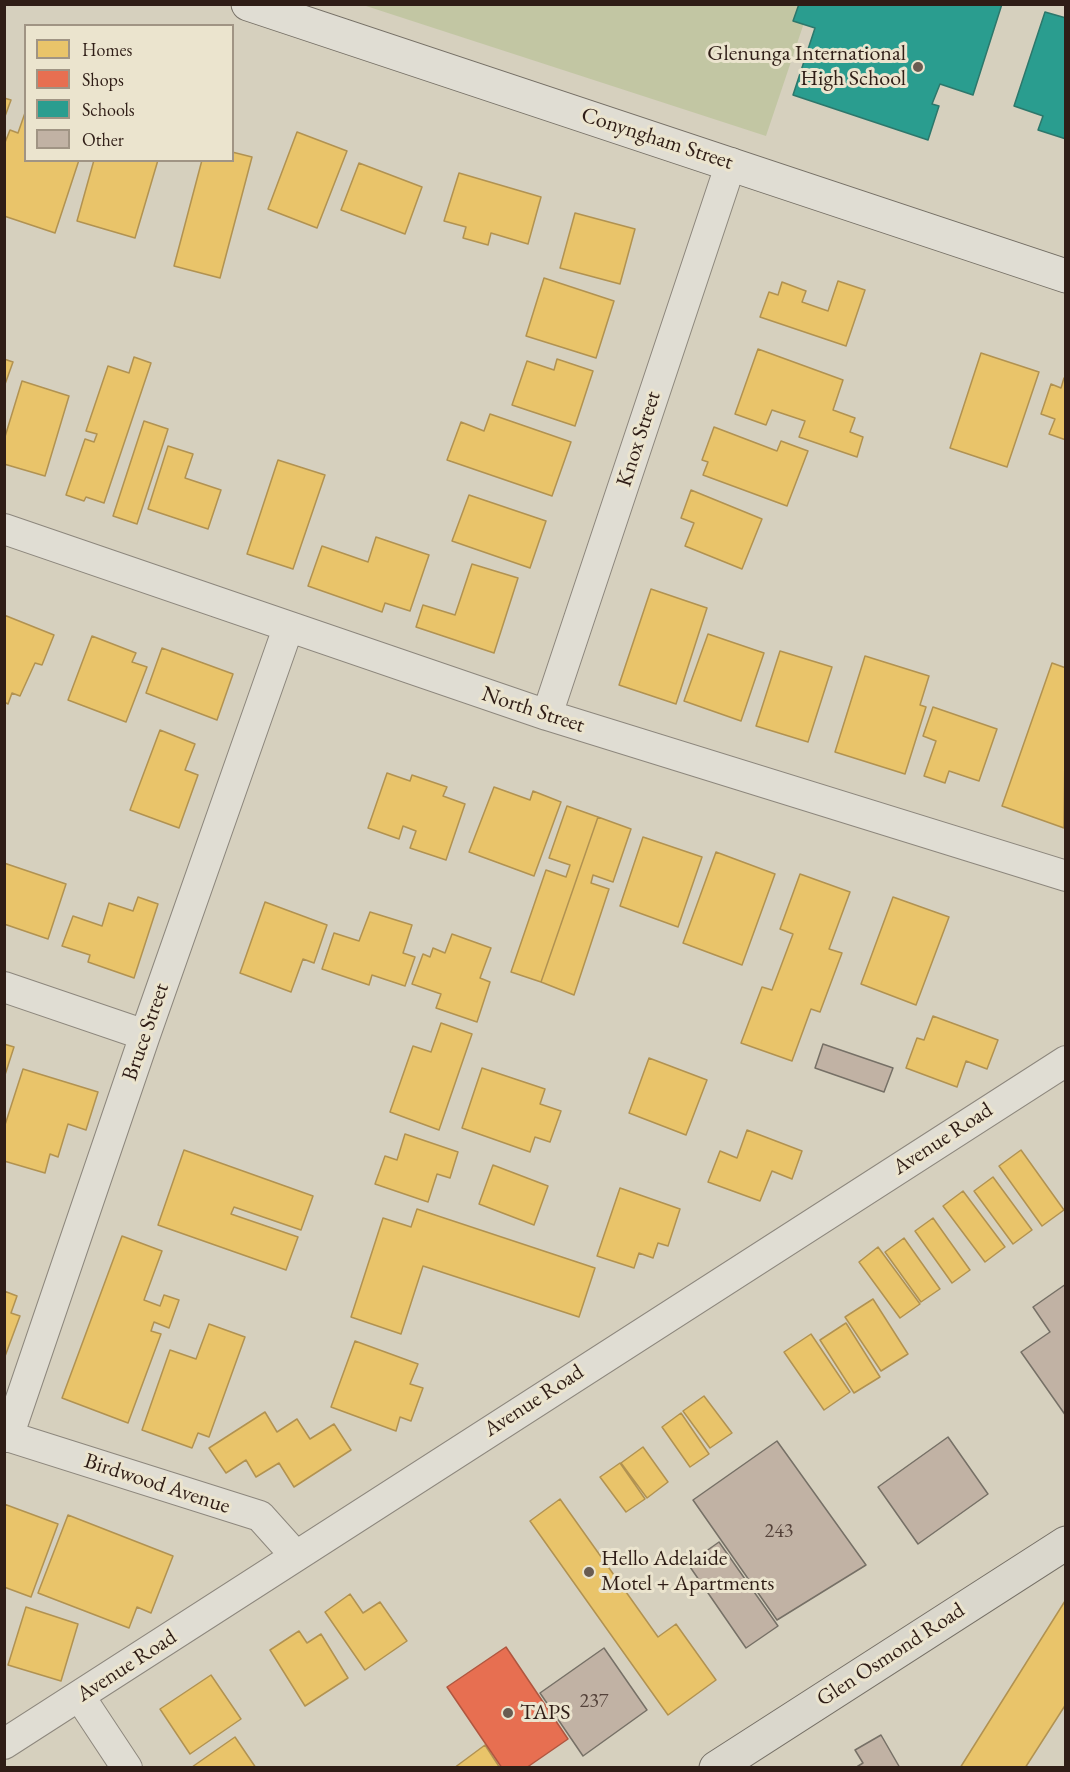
<!DOCTYPE html>
<style>
body{margin:0}
#map{position:relative;width:1070px;height:1772px;overflow:hidden;background:#d6d0be;font-family:"EB Garamond",serif}
canvas{display:block}
.frame{position:absolute;inset:0;border:6px solid #2f1d16;pointer-events:none}
.legend{position:absolute;left:24px;top:24px;width:210px;height:138px;box-sizing:border-box;background:#ebe4ce;border:2px solid #a09484;margin:0;padding:8px 10px;list-style:none;font-size:18px;color:#2f1d16}
.legend li{display:flex;align-items:center;gap:12px;height:30px}
.legend b{width:30px;border:2px solid #a09484}
</style>
<div id="map">
<canvas width="1070" height="1772"></canvas>
<div class="frame"></div>
<ul class="legend">
<li><b style="height:16px;background:#e9c46a"></b>Homes</li>
<li><b style="height:16px;background:#e76f51"></b>Shops</li>
<li><b style="height:16px;background:#2a9d8f"></b>Schools</li>
<li><b style="height:16px;background:#c1b2a4"></b>Other</li>
</ul>
</div>
<script>
const context = document.querySelector('canvas').getContext('2d');
context.lineJoin = 'round';
function fill(path, color) { context.fillStyle = color; context.fill(path, 'evenodd'); }
function stroke(path, color, width, dash) { context.strokeStyle = color; context.lineWidth = width; context.lineCap = dash ? 'butt' : 'round'; context.setLineDash(dash || []); context.stroke(path); }
function drawText(font, color, halo, rows, align = 'center') {
  context.font = font + ' "EB Garamond",serif'; context.lineWidth = 6; context.setLineDash([]); context.textBaseline = 'middle'; context.strokeStyle = halo; context.fillStyle = color; for (const [text, x, y, turn = 0] of rows) {
    context.save(); context.translate(x, y); context.rotate((+turn || 0) * Math.PI / 180); context.textAlign = isNaN(turn) ? turn : align; if (halo) context.strokeText(text, 0, 0); context.fillText(text, 0, 0); context.restore();
  }
}
const green = new Path2D(`
 M363 5H810L766 136Z`);
const homes = new Path2D(`
 M4 98 11 100 4 119Z
 M26 110V160H79L55 233 4 216V145L10 130 18 133Z
 M297 132 347 151 317 228 268 209Z
 M232 152 252 157 220 278 174 266 202 160H232Z
 M94 160H158L135 238 77 221Z
 M359 163 422 187 405 234 341 210Z
 M459 173 541 197 528 244 491 233 488 245 463 238 466 227 444 221Z
 M575 213 635 229 620 284 560 268Z
 M544 278 614 301 596 358 526 336Z
 M838 281 865 290 846 346 760 317 769 292 778 295 782 282 806 291 802 302 828 311Z
 M758 349 843 380 833 410 855 418 850 432 863 437 857 457 799 437 805 421 772 410 766 425 735 414Z
 M981 353 1039 372 1007 467 950 448Z
 M134 357 151 363 104 503 86 497 84 501 66 495 85 439 94 442 97 434 86 431 108 366 129 373Z
 M4 359 13 362 4 387Z
 M557 359 593 371 575 426 512 405 527 361 554 370Z
 M1064 378 1066 379V440L1049 434 1055 419 1041 414 1051 384 1061 388Z
 M22 381 69 396 45 476 4 464V440Z
 M490 414 571 442 552 496 447 460 461 422 484 431Z
 M144 421 168 429 137 524 113 516Z
 M714 427 777 451 781 441 808 451 787 506 703 475 708 462 702 460Z
 M168 446 193 454 185 478 221 490 208 529 148 509Z
 M278 460 325 475 293 569 247 554Z
 M691 490 762 519 742 569 685 546 694 523 681 518Z
 M469 495 546 521 530 568 452 541Z
 M376 537 429 555 410 611 385 603 382 612 308 586 322 546 368 562Z
 M472 564 518 578 494 653 416 627 423 605 455 615Z
 M651 589 707 608 676 704 619 685Z
 M4 615 54 635 42 665 35 663 20 696 12 693 8 704 4 702Z
 M708 634 764 653 741 721 684 701Z
 M92 636 136 653 132 662 147 667 126 722 68 700Z
 M162 648 233 674 217 720 146 693Z
 M780 651 832 667 808 742 756 726Z
 M865 656 929 676 920 705 926 707 905 774 835 752Z
 M1052 663 1066 668 1064 828 1002 806Z
 M933 707 997 729 979 781 949 771 945 783 924 776 936 741 923 736Z
 M160 730 195 744 185 770 198 775 179 828 130 810Z
 M387 773 410 781 412 775 447 787 443 796 465 804 446 860 410 848 416 831 403 826 399 839 368 828Z
 M494 787 530 800 533 791 561 802 534 876 469 852Z
 M567 806 598 817 541 982 511 972 546 870 566 877 570 865 549 858Z
 M598 817 631 829 613 882 593 875 591 883 609 889 574 995 541 982Z
 M643 837 702 857 678 927 620 906Z
 M716 852 775 874 742 965 683 943Z
 M4 863 66 884 48 939 4 924Z
 M800 874 850 892 829 949 842 953 820 1012 811 1009 792 1061 741 1043 762 987 772 990 793 934 780 929Z
 M138 897 158 904 134 978 88 962 90 955 62 946 73 916 102 926 109 903 133 911Z
 M893 897 949 917 916 1005 861 984Z
 M265 902 327 925 314 963 303 959 291 992 240 973Z
 M370 912 412 925 403 953 415 957 405 986 372 975 369 985 322 969 334 933 359 941Z
 M452 934 491 948 480 978 490 982 477 1022 436 1008 441 994 412 984 423 954 430 957 433 948 445 953Z
 M933 1016 998 1040 987 1069 966 1061 957 1087 906 1068 917 1038 924 1040Z
 M441 1023 472 1034 439 1130 390 1112 413 1046 431 1052Z
 M4 1044 14 1047 4 1078Z
 M649 1058 707 1080 686 1135 629 1113Z
 M482 1068 545 1089 540 1104 561 1111 550 1142 535 1137 530 1152 462 1128Z
 M23 1069 98 1092 86 1130 68 1124 58 1157 50 1154 45 1173 4 1161V1128Z
 M747 1130 802 1151 792 1179 772 1171 760 1201 708 1182 720 1151 737 1158Z
 M405 1134 458 1152 450 1178 437 1174 428 1202 375 1184 385 1156 397 1160Z
 M184 1150 313 1196 301 1230 234 1207 231 1214 298 1237 286 1270 158 1225Z
 M1021 1150 1064 1210 1042 1226 999 1166Z
 M493 1165 548 1186 534 1225 479 1204Z
 M993 1177 1032 1230 1013 1244 974 1191Z
 M620 1188 680 1209 668 1246 658 1243 653 1258 639 1253 634 1268 597 1256Z
 M963 1191 1005 1247 985 1262 943 1206Z
 M417 1209 595 1268 579 1317 423 1266 401 1334 351 1317 383 1218 411 1227Z
 M933 1218 970 1270 952 1283 915 1231Z
 M122 1236 162 1251 144 1300 160 1306 164 1295 179 1300 169 1328 154 1322 151 1331 161 1334 128 1423 62 1398Z
 M904 1238 940 1289 921 1302 885 1252Z
 M878 1247 920 1304 900 1318 859 1262Z
 M4 1291 17 1296 11 1313 20 1316 4 1359Z
 M873 1299 908 1354 881 1371 845 1317Z
 M846 1323 880 1377 854 1393 820 1340Z
 M209 1324 245 1337 209 1437 198 1433 192 1448 142 1430 170 1350 196 1359Z
 M811 1334 850 1392 824 1410 784 1352Z
 M355 1341 418 1364 410 1384 423 1388 411 1421 400 1417 396 1431 331 1407Z
 M704 1396 732 1433 710 1448 683 1411Z
 M265 1412 277 1432 297 1419 310 1439 334 1424 351 1450 294 1487 279 1463 256 1477 246 1460 226 1473 209 1448Z
 M681 1413 709 1454 690 1467 662 1427Z
 M643 1447 668 1482 647 1498 621 1463Z
 M620 1463 645 1499 626 1512 600 1477Z
 M560 1499 658 1637 676 1624 716 1680 668 1715 530 1521Z
 M4 1504 58 1524 31 1597 4 1587Z
 M68 1515 173 1556 151 1613 137 1607 129 1628 38 1593Z
 M350 1594 363 1613 380 1602 407 1641 365 1670 325 1612Z
 M1065 1601 1066 1704 1025 1768H960Z
 M26 1607 78 1624 61 1681 8 1665Z
 M299 1631 307 1643 321 1634 348 1678 305 1706 270 1650Z
 M211 1675 241 1719 190 1754 160 1709Z
 M235 1737 256 1768H192V1767Z
 M485 1745 500 1768H454Z`);
const shops = new Path2D(`
 M506 1647 568 1739 526 1768H502L447 1687Z`);
const schools = new Path2D(`
 M799 4H1002L973 95 940 84 932 104 939 106 928 140 793 95 815 28 793 21Z
 M1045 12 1066 18V139L1038 130 1043 116 1014 106Z`);
const building = new Path2D(`
 M823 1044 893 1068 884 1092 815 1068Z
 M1066 1284V1416L1021 1352 1050 1332 1033 1307Z
 M948 1437 988 1494 918 1544 878 1487Z
 M777 1441 866 1565 777 1620 693 1500Z
 M719 1542 778 1626 746 1648 688 1564Z
 M604 1648 647 1710 583 1756 540 1693Z
 M881 1735 900 1768H855L863 1763 855 1750Z`);
const street = new Path2D(`
 M4 529 547 715 1066 876
 M547 715 731 163
 M4 987 145 1035
 M4 1435 260 1516 295 1555
 M8 1437 145 1035 288 628
 M80 1697 127 1768
 M4 1744 1066 1061`);
const secondary = new Path2D(`
 M248 4 1066 276`);
const highway = new Path2D(`
 M716 1768 1066 1543`);
const markers = [
 [918,67,6,"#695c51"],
 [589,1572,6,"#695c51"],
 [508,1713,6,"#695c51"]
];
const numberNames = [
 ["243",779,1532],
 ["237",594,1702]
];
const poiNames = [
 ["Glenunga International",906,54,"right"],
 ["High School",906,79,"right"],
 ["Hello Adelaide",601,1559],
 ["Motel + Apartments",601,1584],
 ["TAPS",520,1713]
];
const streetNames = [
 ["Conyngham Street",657,139,18],
 ["Knox Street",639,439,-72],
 ["North Street",533,710,18],
 ["Bruce Street",146,1032,-71],
 ["Avenue Road",943,1139,-33],
 ["Avenue Road",534,1401,-33],
 ["Birdwood Avenue",157,1484,18],
 ["Glen Osmond Road",891,1655,-33],
 ["Avenue Road",127,1666,-33]
];
fill(green, '#c2c6a3');
fill(homes, '#e9c46a');
stroke(homes, '#b19251', 1.5);
fill(shops, '#e76f51');
stroke(shops, '#b0563f', 1.5);
fill(schools, '#2a9d8f');
stroke(schools, '#2c776b', 1.5);
fill(building, '#c1b2a4');
stroke(building, '#767066', 1.5);
stroke(street, '#8d877d', 32);
stroke(secondary, '#767066', 35);
stroke(highway, '#767066', 35);
stroke(street, '#e0ddd3', 30);
stroke(secondary, '#e0ddd3', 33);
stroke(highway, '#dad7cc', 33);
for (const [x, y, r, color] of markers) { const dot = new Path2D(); dot.arc(x, y, r, 0, 2 * Math.PI); context.fillStyle = color; context.fill(dot); stroke(dot, '#ebe4ce', 2); }
drawText('20px', '#54423a', null, numberNames);
drawText('22px', '#2f1d16', '#ebe4ce', poiNames, 'left');
drawText('22px', '#2f1d16', '#ebe4ce', streetNames);
</script>
